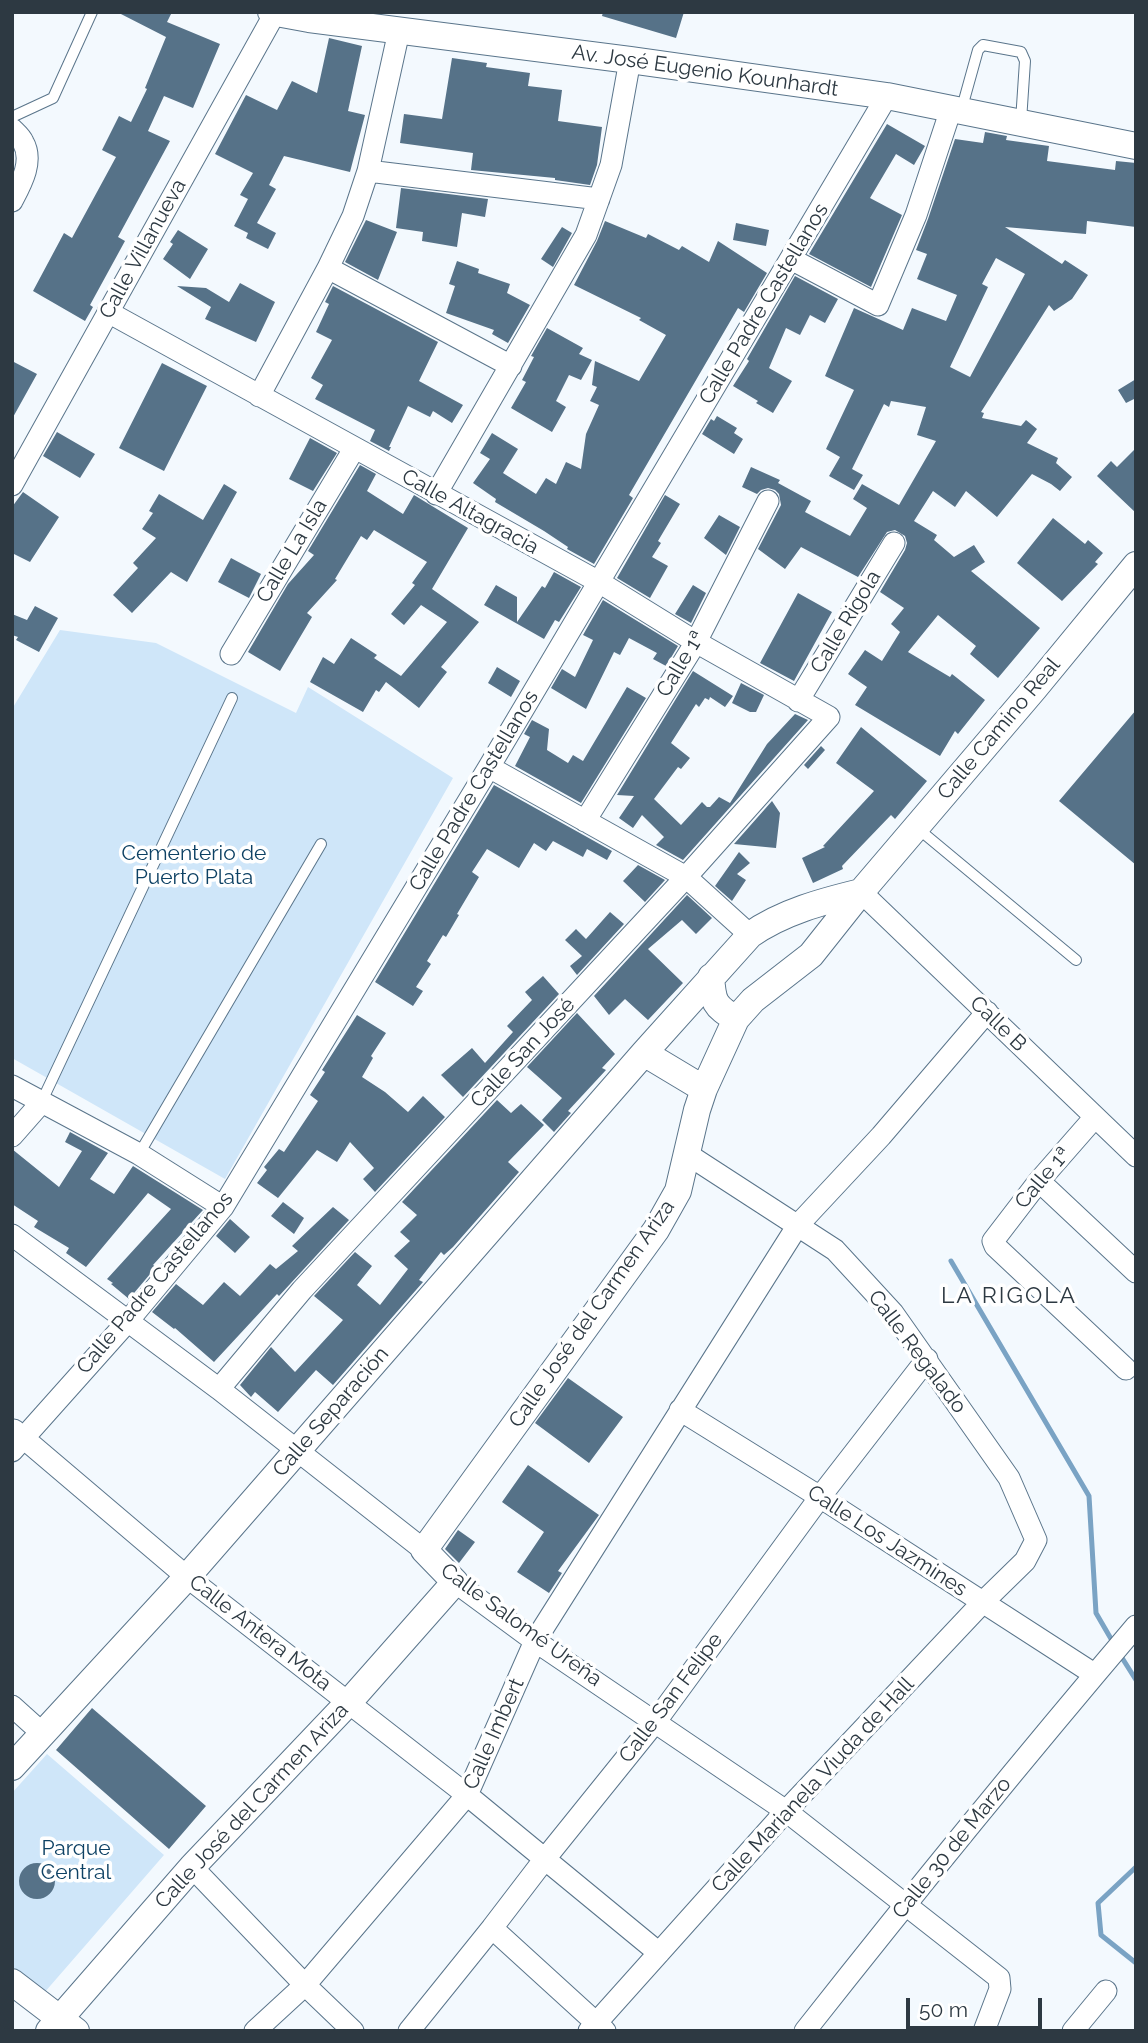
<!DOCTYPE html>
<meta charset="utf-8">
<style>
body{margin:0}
#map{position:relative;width:1148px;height:2043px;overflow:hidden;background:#f3f9fe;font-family:Raleway,sans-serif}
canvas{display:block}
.frame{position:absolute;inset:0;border:14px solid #2d3942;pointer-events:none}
.scale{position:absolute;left:906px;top:1998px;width:136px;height:32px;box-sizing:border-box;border:4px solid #2d3942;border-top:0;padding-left:9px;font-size:21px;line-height:24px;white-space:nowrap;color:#2d3942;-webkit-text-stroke:5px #fff;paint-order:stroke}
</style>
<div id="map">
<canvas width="1148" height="2043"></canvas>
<div class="frame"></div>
<div class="scale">50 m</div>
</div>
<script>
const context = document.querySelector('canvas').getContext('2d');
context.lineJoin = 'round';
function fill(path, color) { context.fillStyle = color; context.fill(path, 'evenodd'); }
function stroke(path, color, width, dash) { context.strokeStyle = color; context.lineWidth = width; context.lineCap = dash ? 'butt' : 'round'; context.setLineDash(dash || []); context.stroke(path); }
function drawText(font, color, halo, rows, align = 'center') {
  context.font = font + ' Raleway,sans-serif'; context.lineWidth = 7; context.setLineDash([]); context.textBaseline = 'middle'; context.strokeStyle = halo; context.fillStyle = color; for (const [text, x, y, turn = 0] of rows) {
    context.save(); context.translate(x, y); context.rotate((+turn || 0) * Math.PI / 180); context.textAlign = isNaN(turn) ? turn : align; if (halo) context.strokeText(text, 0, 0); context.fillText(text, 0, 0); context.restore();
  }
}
const green = new Path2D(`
 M60 630 156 643 296 713 308 687 453 778 225 1179 12 1058V813L14 812 12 709Z
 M47 1754 164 1855 44 1993 12 1966V1793Z`);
const stream = new Path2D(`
 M951 1261 1089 1496 1096 1613 1114 1644
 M1119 1653 1136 1680
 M1136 1867 1098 1903 1101 1935 1136 1963`);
const building = new Path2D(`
 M117 12H172L167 22 220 44 193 108 164 96 148 131 170 141 118 237 125 241 90 305 93 307 85 321 33 291 64 233 72 238 116 157 102 150 119 116 131 122 147 89 145 88 166 37Z
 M603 12H684L676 38 602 16Z
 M329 38 362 46 348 111 365 115 350 172 284 156 269 185 276 189 257 223 276 233 268 249 246 238 248 233 234 226 248 199 240 195 253 173 215 154 246 95 277 110 292 81 317 93Z
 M452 58 487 63 486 67 530 73 528 86 562 90 558 121 602 127 597 165 590 185 555 180V178L471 170 473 153 400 143 404 114 442 119Z
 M887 124 925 146 914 165 896 154 870 198 902 215 871 287 809 254Z
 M985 132 1007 136 1006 140 1049 146 1047 161 1115 170 1116 161 1136 163V227L1087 221 1086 234 1005 227 1062 264 1065 260 1088 275 1072 299 1054 311 1049 305 981 412 984 413 982 418 1021 426 1026 420 1037 429 1027 443 1058 458 1056 463 1072 477 1060 491 1051 484 1032 474 997 517 966 491 955 507 933 491 914 521 937 535 934 540 954 557 974 545 985 562 971 571 1040 628 998 678 970 654 976 646 938 615 908 652 950 677 952 674 985 700 958 734 955 731 940 756 855 705 867 687 848 674 865 650 882 661 900 632 891 624 904 608 880 592 905 550 907 543 905 536 895 530 887 532 858 577 801 547 785 569 758 549 781 505 779 494 775 490 768 488 761 490 757 494 742 487 751 467 780 480 778 483 811 501 805 512 850 536 867 508 853 499 862 484 899 505 936 441 917 435 926 407 891 401 889 407 884 404 852 469 863 475 854 490 829 476 840 457 826 449 854 390 825 376 854 308 903 330 912 308 946 321 957 295 917 279 927 254 916 250 928 219 955 139 983 143ZM996 258 1025 274 970 377 950 367 988 287 982 284Z
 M401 188 488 199 485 217 462 213 457 247 422 241 423 232 396 228Z
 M366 220 397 232 378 280 345 262Z
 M605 221 646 238 648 234 679 250 682 246 709 262 718 241 767 273 744 312 738 308 629 495 633 498 594 564 567 549 568 547 544 531 495 502 496 499 473 483 490 459 480 453 492 433 518 449 503 473 536 494 546 478 556 484 566 462 581 469 586 434 599 405 590 401 597 387 592 385 595 361 639 381 666 335 639 320 641 318 574 285 597 241Z
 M736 223 769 230 766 246 733 240Z
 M562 227 572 233 553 267 541 259Z
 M178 230 208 249 190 279 163 259 173 244 170 242Z
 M457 261 479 269 478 273 510 284 507 293 530 305 508 343 492 334 494 330 446 313 455 286 449 284Z
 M795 276 838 299 825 323 810 315 800 335 786 328 769 368 792 381 773 413 756 403 758 401 733 386 749 361 747 359Z
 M240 283 275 302 256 342 205 319 211 307 177 286 206 288 229 302Z
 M333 286 438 342 419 381 463 405 452 423 433 411 430 417 408 406 389 447H391L389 451 370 441 375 430 315 399 323 385 311 378 332 340 316 332 329 304 325 302Z
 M547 328 583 348 579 354 592 360 581 380 569 375 556 401 566 407 552 432 511 408 526 382 522 380 534 357 531 356Z
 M12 361 37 374 12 419Z
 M162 363 207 386 164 471 119 448Z
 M1136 379V398L1126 403 1118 390Z
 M717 416 737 428 734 433 743 439 734 454 702 434 711 419 714 421Z
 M57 432 95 454 80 478 43 456Z
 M310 438 337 453 313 491 289 479Z
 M1136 448V513L1097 476 1111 461 1117 467Z
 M360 465 376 474 367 491 403 514 414 495 468 528 432 589 479 622 441 667 447 672 419 708 386 682 379 692 376 690 363 712 310 682 323 657 334 664 351 638 377 655 374 658 401 676 447 622 421 605 404 625 391 614 415 585 412 583 427 562 374 530 367 540 361 536 335 579 337 580 307 613 312 617 280 671 248 652 288 584 314 555 308 551Z
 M224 484 237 492 187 582 171 572 132 613 113 595 138 568 133 563 156 538 142 529 153 513 149 511 159 494 203 520Z
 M23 492 59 517 30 562 12 553V507Z
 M665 495 680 504 658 541 661 543 652 557 668 566 650 598 617 578Z
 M719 515 740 527 726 555 704 538Z
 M1053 518 1085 544 1088 540 1103 553 1095 562 1098 564 1062 601 1017 563Z
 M231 558 261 574 249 598 218 582Z
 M554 572 581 587 559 622 555 620 544 639 484 605 496 585 517 597V622L542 586 545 588Z
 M693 585 706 593 691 623 675 614Z
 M798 593 832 612 794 681 760 663Z
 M603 600 678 646 666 666 653 659 657 653 629 638 620 655 614 652 586 709 551 688 562 669 575 677 593 640 583 635Z
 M35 606 58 618 39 652 16 640 18 637 12 635V614L27 620Z
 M497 667 520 681 511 697 488 683Z
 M693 671 733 696 725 707 710 697 709 700 705 698 699 707 696 704 671 743 690 758 681 769 678 767 654 799 681 825 702 802 707 807H710L719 797 730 803 767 744 795 714 808 720 683 860 656 845 664 837 642 815 633 828 619 818 634 796 617 795Z
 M741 683 764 695 756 712H750L732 703Z
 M627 687 646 698 581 803 515 766 530 737 524 734 532 720 549 729 547 750 568 763 573 755 583 761Z
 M1136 710V865L1059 801Z
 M861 727 927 781 895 819 891 815 842 866 843 869 813 883 802 858 825 847 823 846 874 791 836 763Z
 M821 746 825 750 808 769 804 765Z
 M494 785 612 851 607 860 587 849 583 857 553 841 546 851 534 843 519 868 487 849 472 872 479 877 457 914 459 915 446 937 443 935 427 961 431 964 416 987 423 991 413 1006 375 982Z
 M772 801 780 813 776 848 734 844Z
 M739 852 750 863 737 874 746 880 732 901 715 886Z
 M638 865 665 880 645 902 623 881Z
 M687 895 712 918 696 934 682 920 648 949 683 983 648 1020 625 999 609 1015 594 996Z
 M610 912 624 924 577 975 570 966 582 956 565 940 576 929 586 939Z
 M543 976 559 994 463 1097 441 1075 472 1048 485 1063 513 1032 507 1026 532 1000 525 992Z
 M577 1013 615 1054 602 1068 606 1070 568 1111 571 1113 554 1132 542 1120 562 1098 527 1067Z
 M357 1015 386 1033 371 1056 373 1058 362 1077 385 1092 408 1112 423 1096 445 1117 375 1192 363 1179 374 1168 350 1142 337 1162 317 1150 278 1198 257 1183 267 1170 264 1167 279 1149 284 1152 318 1101 310 1095 325 1072 322 1070Z
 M497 1100 511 1113 521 1104 544 1125 508 1162 519 1172 453 1247 444 1255 441 1252 419 1280 423 1282 333 1385 316 1370 278 1412 255 1392 251 1397 240 1385 271 1347 295 1372 343 1320 314 1296 355 1252 372 1266 357 1285 380 1305 408 1269 394 1256 410 1241 400 1232 417 1215 402 1202Z
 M70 1132 108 1153 90 1179 114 1194 133 1166 203 1210 153 1265 156 1267 129 1299 111 1284 113 1283 107 1279 171 1209 148 1193 86 1267 66 1253 69 1248 34 1227 38 1221 12 1204V1149L59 1187 82 1151 65 1142Z
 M283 1202 304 1218 294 1234 271 1216Z
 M333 1207 349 1220 279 1296 277 1294 214 1362 175 1328 174 1329 152 1312 176 1284 203 1305 224 1282 240 1296 270 1264 276 1269 298 1251 292 1246Z
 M230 1219 250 1237 235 1253 216 1236Z
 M568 1378 623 1417 589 1463 535 1423Z
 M528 1465 599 1515 558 1571 562 1573 549 1593 517 1572 544 1532 502 1502Z
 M458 1530 475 1542 459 1563 445 1549Z
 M92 1708 206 1806 169 1849 56 1750Z
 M19 1881a18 18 0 1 1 36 0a18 18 0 1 1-36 0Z`);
const service = new Path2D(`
 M961 111 978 50 983 45 1021 52 1025 61 1021 121
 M12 117 53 98 92 12
 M916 827 1076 960
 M41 1103 232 698
 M139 1154 321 844`);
const minor = new Path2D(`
 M12 129C16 133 21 137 23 142 34 161 21 184 12 201
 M368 171 599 199
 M791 259 878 305 916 215 951 109
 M328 268 511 366
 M108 312 599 582 696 642 829 717 686 877 302 1290 219 1389
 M259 396 328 268 353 216 368 171 399 31
 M12 485 275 13
 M436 494 586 235 611 165 630 60
 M231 654 354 449
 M798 701 894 543
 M489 767 686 877 750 935
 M585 821 696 642 768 501
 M861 892 1136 1156
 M12 1086 139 1154 223 1207
 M1095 1117 1039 1181 993 1241 995 1246 1126 1369
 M12 1136 41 1103
 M1039 1181 1136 1272
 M12 1235 219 1389 424 1550
 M680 1410 820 1497 1094 1674
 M14 1430 187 1577 467 1795 659 1953
 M12 1451 128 1321 223 1207 489 767 887 96
 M455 1582 535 1641 786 1811 999 1978 1000 1989 984 2031
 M12 1706 42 1733
 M192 1867 305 1985 353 2031
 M492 1928 605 2031
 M255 2031 305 1985 467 1795 535 1641 798 1225 881 1136 987 1012
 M409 2031 492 1928 544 1860 656 1721 820 1497 927 1359
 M589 2031 786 1811 982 1603 1025 1561 1036 1540 1009 1478 893 1313 835 1250 687 1154
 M805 2031C913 1894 1023 1759 1136 1626
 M1073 2031 1106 1991`);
const tertiary = new Path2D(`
 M271 12 309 19 630 60 887 96 1136 146
 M711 977C713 1002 714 1006 736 1019
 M644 1053 704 1089
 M12 1767 187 1577 644 1053 750 935C782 912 824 901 861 892
 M12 1982 76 2031
 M49 2031 192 1867 349 1702 455 1582 424 1550 656 1230 678 1191 697 1110 704 1089 736 1019 753 1000 811 955 861 892 1034 689 1136 565`);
const streetNames = [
 ["Av. José Eugenio Kounhardt",705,71,8],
 ["Calle Villanueva",143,249,-61],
 ["Calle Padre Castellanos",764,304,-59],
 ["Calle Altagracia",470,512,29],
 ["Calle La Isla",292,551,-59],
 ["Calle Rigola",846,622,-59],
 ["Calle 1ª",681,664,-59],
 ["Calle Camino Real",999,729,-50],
 ["Calle Padre Castellanos",474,791,-59],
 ["Calle B",998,1024,44],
 ["Calle San José",523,1053,-47],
 ["Calle 1ª",1043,1178,-50],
 ["Calle Padre Castellanos",155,1283,-50],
 ["Calle José del Carmen Ariza",592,1314,-55],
 ["Calle Regalado",917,1352,53],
 ["Calle Separación",331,1412,-49],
 ["Calle Los Jazmines",887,1541,33],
 ["Calle Salomé Ureña",521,1625,36],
 ["Calle Antera Mota",260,1633,38],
 ["Calle San Felipe",671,1698,-53],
 ["Calle Imbert",494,1734,-66],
 ["Calle Marianela Viuda de Hall",813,1785,-47],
 ["Calle José del Carmen Ariza",252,1806,-47],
 ["Calle 30 de Marzo",952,1848,-51]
];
const parkNames = [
 ["Cementerio de",194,854],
 ["Puerto Plata",194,878],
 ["Parque",76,1849],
 ["Central",76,1873]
];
const neighbourhoodNames = [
 ["LA RIGOLA",1009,1296]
];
fill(green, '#cfe6f9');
stroke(stream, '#7aa3c4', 5);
fill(building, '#567288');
stroke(service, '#5a758b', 12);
stroke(minor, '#5a758b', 23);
stroke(tertiary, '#5a758b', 28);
stroke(service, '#fff', 10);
stroke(minor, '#fff', 21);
stroke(tertiary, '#fff', 26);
drawText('21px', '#2d3942', '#fff', streetNames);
drawText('21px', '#0d4164', '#fff', parkNames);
context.letterSpacing = '2px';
drawText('23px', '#2d3942', '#fff', neighbourhoodNames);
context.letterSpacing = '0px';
</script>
